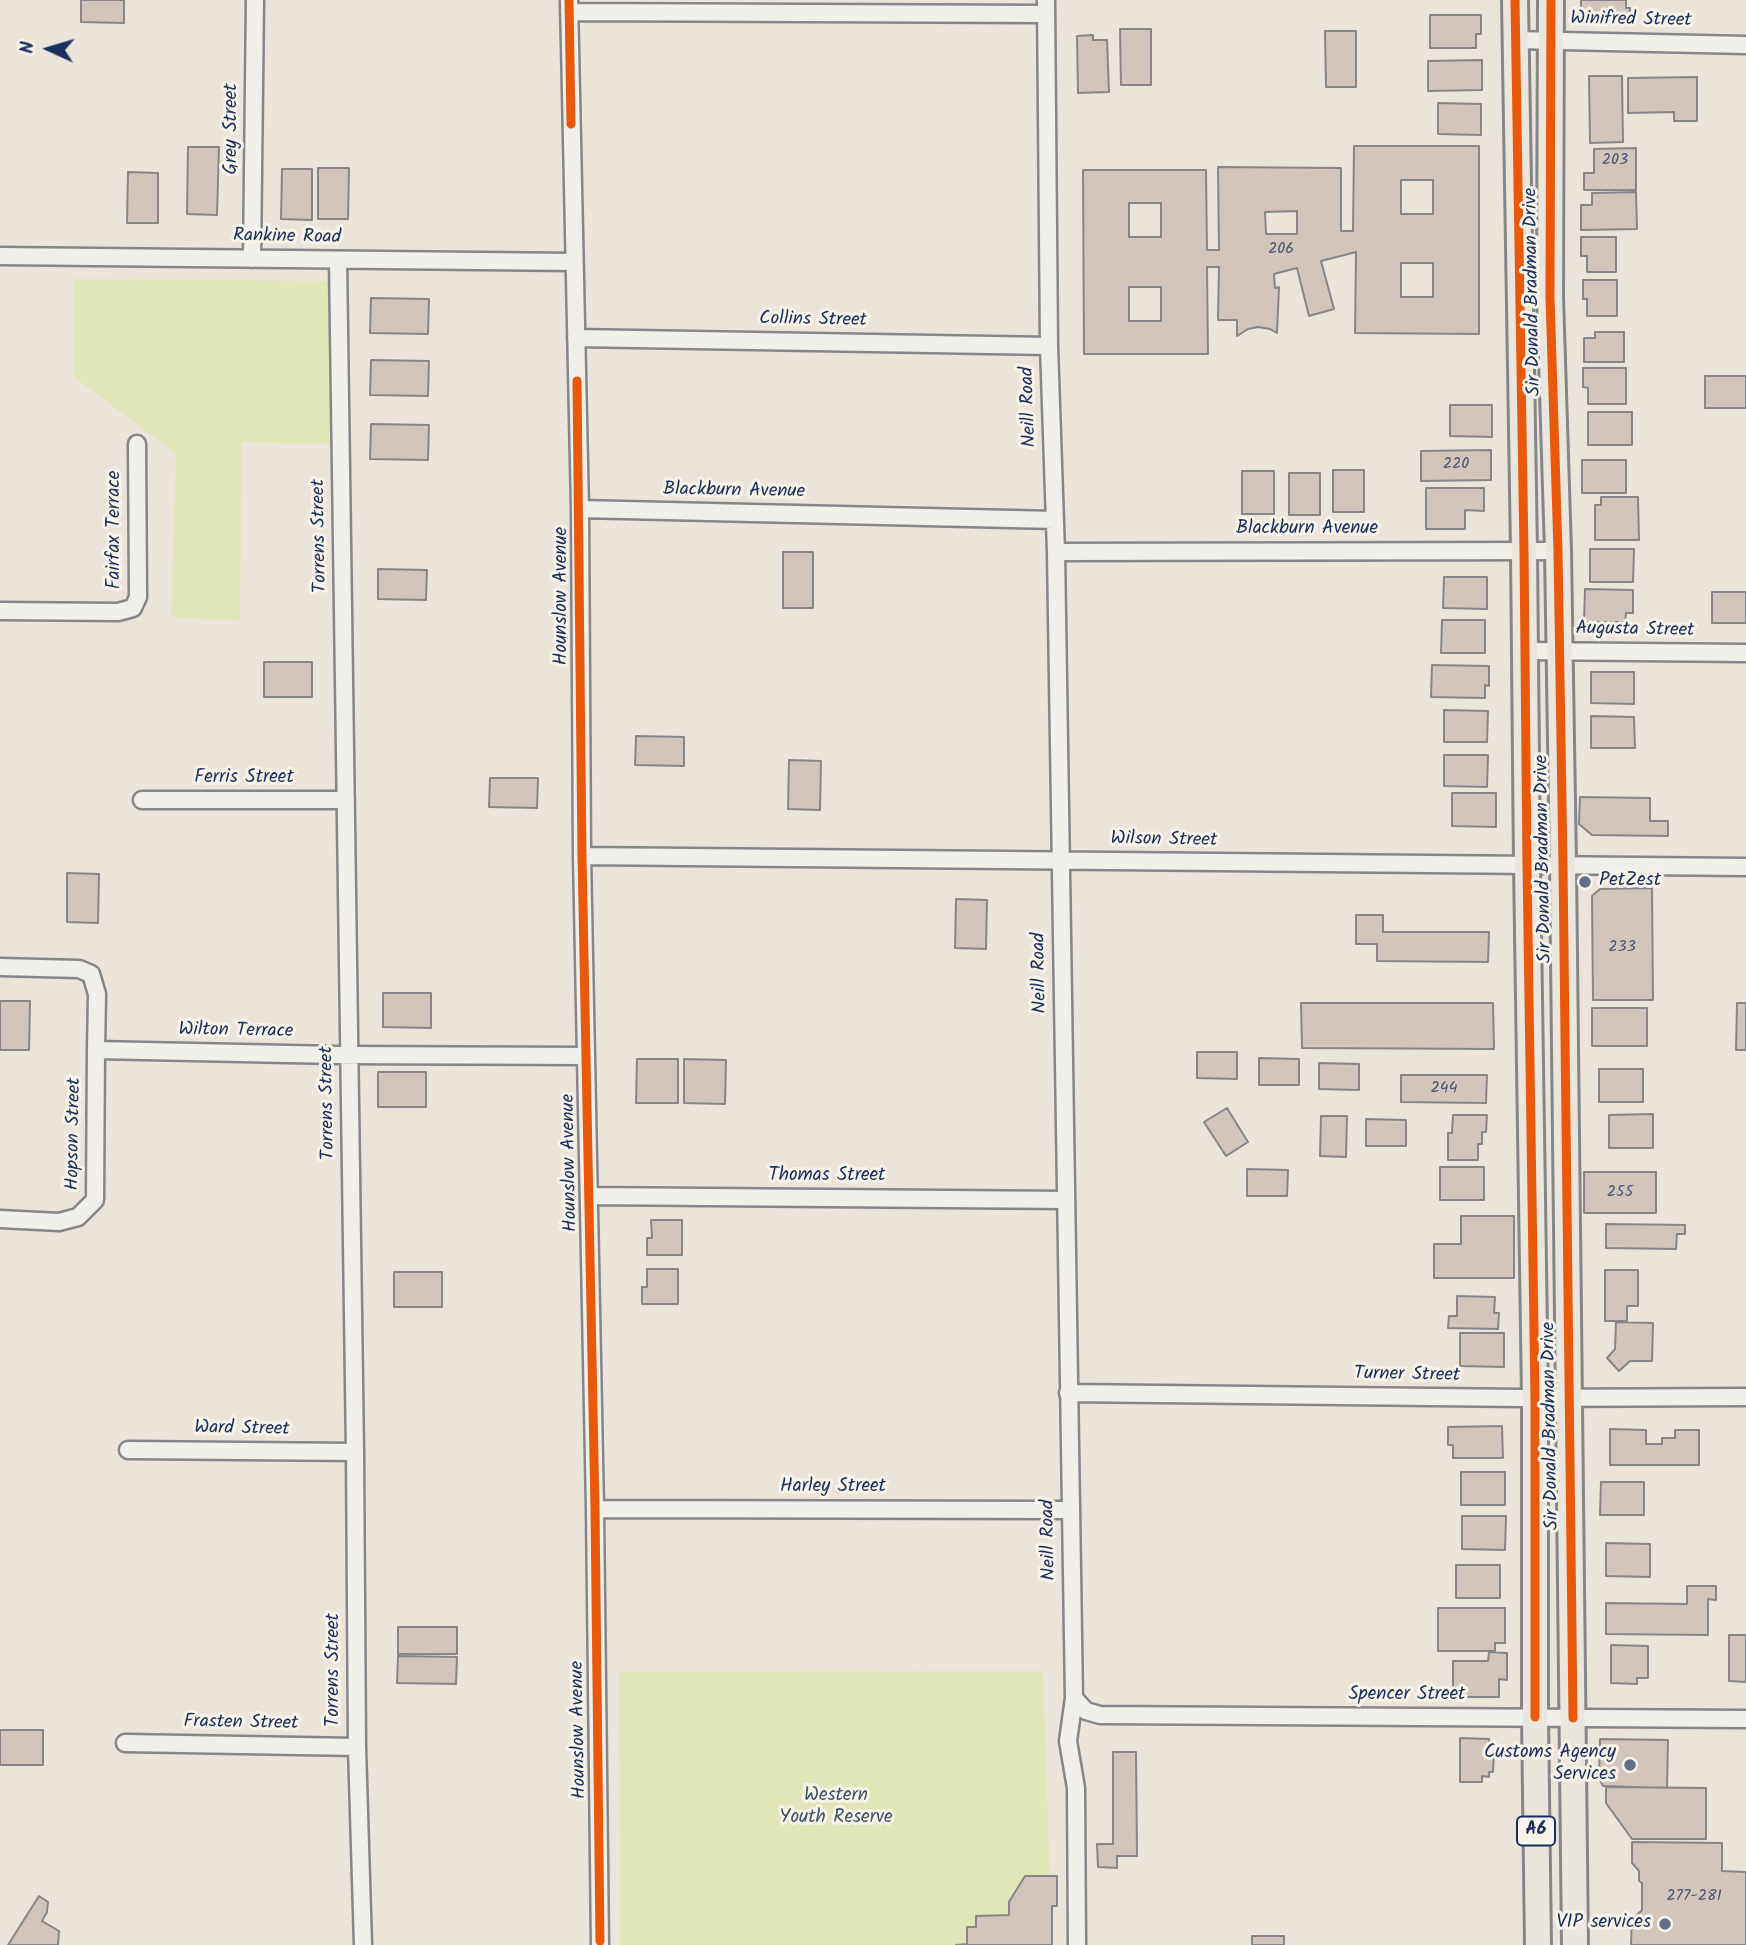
<!DOCTYPE html>
<style>
body{margin:0}
#map{position:relative;width:1746px;height:1945px;overflow:hidden;background:#ebe4db;font-family:Kalam,sans-serif}
canvas{display:block}
.north{position:absolute;left:14px;top:14px;width:70px;height:70px;-webkit-text-stroke:5px #f7f3e8;paint-order:stroke;rotate:274deg;font-size:19px;font-weight:700;line-height:28px;text-align:center;color:#1b2f5e}
.north::after{content:'';display:block;margin:auto;width:24px;height:32px;background:#1b2f5e;clip-path:polygon(50% 0,100% 100%,50% 72%,0 100%)}
</style>
<div id="map">
<canvas width="1746" height="1945"></canvas>
<div class="north">N</div>
</div>
<script>
const context = document.querySelector('canvas').getContext('2d');
context.lineJoin = 'round';
function fill(path, color) { context.fillStyle = color; context.fill(path, 'evenodd'); }
function stroke(path, color, width, dash) { context.strokeStyle = color; context.lineWidth = width; context.lineCap = dash ? 'butt' : 'round'; context.setLineDash(dash || []); context.stroke(path); }
function drawText(font, color, halo, rows, align = 'center') {
  context.font = font + ' Kalam,sans-serif'; context.lineWidth = 6; context.setLineDash([]); context.textBaseline = 'middle'; context.strokeStyle = halo; context.fillStyle = color; for (const [text, x, y, turn = 0] of rows) {
    context.save(); context.translate(x, y); context.rotate((+turn || 0) * Math.PI / 180); context.textAlign = isNaN(turn) ? turn : align; if (halo) context.strokeText(text, 0, 0); context.fillText(text, 0, 0); context.restore();
  }
}
const green = new Path2D(`
 M73 279 329 281 331 444 242 442 240 621 171 617 176 454 73 376Z
 M1043 1671 1052 1945H620L619 1672Z`);
const building = new Path2D(`
 M81 0H124V23L81 22Z
 M1581 0H1626V8H1630V19L1581 18Z
 M1430 15H1481V34H1476V48H1430Z
 M1120 29H1151V85H1121Z
 M1325 31H1356V87H1326Z
 M1093 35V40H1107L1109 92 1078 93 1077 36Z
 M1482 60V90L1428 91V61Z
 M1589 76H1622L1623 142 1590 143Z
 M1697 77V121H1674V112L1628 113V78Z
 M1438 103 1481 104V135L1438 134Z
 M1354 146H1479V334L1355 333 1356 252 1321 261 1334 309 1309 316 1297 268 1274 274 1275 288 1279 287 1277 333 1270 329 1258 327 1248 329 1237 336V320H1218L1219 267H1207L1208 354H1084L1083 170H1206L1207 250H1219L1218 167 1341 168V231H1353ZM1401 180H1433V214H1401ZM1129 203H1161V237H1129ZM1297 211V234H1266L1265 212ZM1401 263H1433V297H1401ZM1129 287H1161V321H1129Z
 M188 147H219L217 215 187 214Z
 M1636 148V190H1584V173H1594V149Z
 M318 168H349L348 219H318Z
 M282 169H312V220L281 219Z
 M128 172 158 173V223H127Z
 M1636 192 1637 229 1581 230V205H1592V193Z
 M1581 237H1616V272H1587V256H1581Z
 M1583 280H1617V316H1587V299H1583Z
 M371 298 429 299 428 334 370 333Z
 M1595 332H1624V362H1584V338H1595Z
 M371 360 429 361 428 396 370 395Z
 M1583 368H1626V404H1588V388L1583 387Z
 M1705 376H1746V408H1705Z
 M1450 405H1492V437L1450 436Z
 M1588 412H1632V445H1588Z
 M371 424 429 425 428 460 370 459Z
 M1491 450V480L1421 481V451Z
 M1582 460H1626V493H1582Z
 M1333 470H1364V512H1333Z
 M1242 471H1274V514H1242Z
 M1289 473H1320V515H1289Z
 M1426 488H1484V511L1465 510V529H1426Z
 M1601 497H1638L1639 540H1595V505H1601Z
 M1590 549H1634L1633 582H1590Z
 M783 552H813V608H783Z
 M378 569 427 570 426 600 378 599Z
 M1444 577H1487V609L1443 608Z
 M1585 589 1633 590V613H1626L1625 622H1584Z
 M1712 592H1746V623H1712Z
 M1442 620H1485V653H1441Z
 M264 662H312V697H264Z
 M1432 665 1489 666V686L1485 685V698L1431 697Z
 M1591 672H1634V704L1591 703Z
 M1444 710 1488 711 1487 742H1444Z
 M1591 716 1634 717 1635 748H1591Z
 M636 736 684 737V766L635 765Z
 M1444 755H1488L1487 787 1444 786Z
 M789 760 821 761 820 810 788 809Z
 M490 778H538L537 808 489 807Z
 M1452 793H1496V827L1452 826Z
 M1580 797 1650 798V821H1668V836L1592 835 1579 824Z
 M67 873 99 874 98 923 67 922Z
 M1652 888 1653 1000H1593L1592 896 1600 889Z
 M956 899 987 900 986 949 955 948Z
 M1356 915H1383V932H1489L1488 962 1377 961V944H1356Z
 M383 993H431V1028L383 1027Z
 M0 1001H30L29 1050H0Z
 M1301 1003H1493L1494 1049 1302 1048Z
 M1737 1003H1746V1050H1736Z
 M1592 1008H1647V1046H1592Z
 M1197 1052H1237V1079L1197 1078Z
 M1259 1058 1299 1059V1085H1259Z
 M637 1059H678V1103H636Z
 M684 1059 726 1060 725 1104 684 1103Z
 M1319 1063 1359 1064V1090L1319 1089Z
 M1599 1069H1643V1102H1599Z
 M378 1072H426V1107H378Z
 M1401 1075H1487L1486 1103 1401 1102Z
 M1227 1108 1248 1142 1226 1156 1204 1122Z
 M1653 1114V1148H1609V1115Z
 M1453 1115H1487L1486 1132H1482V1144H1478V1160H1448V1133H1452Z
 M1321 1116H1347L1346 1157 1320 1156Z
 M1366 1119 1406 1120V1146H1366Z
 M1440 1167H1484V1200H1440Z
 M1247 1169 1288 1170 1287 1196H1247Z
 M1584 1172H1656V1213H1584Z
 M1461 1216H1514V1278H1434V1244H1461Z
 M651 1220H682V1255H647V1238H652Z
 M1606 1224 1685 1225V1234H1677L1676 1249 1606 1248Z
 M647 1269H678V1304H642V1287H647Z
 M1605 1270H1638V1306H1627V1321H1605Z
 M394 1272H442V1307H394Z
 M1457 1296 1495 1297 1494 1313H1499L1498 1329 1448 1328 1449 1316H1457Z
 M1616 1322 1653 1323 1652 1361H1630L1619 1371 1607 1358 1615 1349Z
 M1460 1333H1504V1367L1460 1366Z
 M1502 1426 1503 1458H1453V1445H1448V1427Z
 M1610 1429 1646 1430V1444H1662V1438H1675V1430H1699V1465H1610Z
 M1461 1472H1505V1505H1461Z
 M1601 1482H1644V1515H1600Z
 M1462 1516H1506L1505 1550 1462 1549Z
 M1606 1543 1650 1544V1577L1606 1576Z
 M1456 1565H1500V1598H1456Z
 M1687 1586H1716V1600L1708 1599V1635L1606 1634V1603L1687 1604Z
 M1438 1608H1505V1643H1495V1651H1438Z
 M398 1627H457V1654H398Z
 M1729 1635H1746V1682L1729 1681Z
 M1611 1645 1648 1646V1678H1637V1684L1611 1683Z
 M1489 1652 1507 1653V1680L1499 1679V1697H1453V1661H1488Z
 M398 1656 457 1657 456 1684 397 1683Z
 M0 1730H43V1765H0Z
 M1460 1738 1489 1739V1753H1494L1493 1772H1489V1777L1482 1776V1782H1460Z
 M1600 1739 1668 1740 1667 1788 1603 1786 1599 1778Z
 M1113 1752H1136L1137 1856H1117V1868L1098 1867 1097 1844H1113Z
 M1606 1787 1706 1788V1839H1632L1606 1803Z
 M1632 1842 1722 1843V1871L1746 1872V1945H1631L1632 1916H1636L1642 1910V1883L1639 1881V1871L1632 1863Z
 M1025 1876H1057V1906H1052V1945H956L967 1944V1927H976V1916L1009 1915V1902Z
 M39 1896 48 1902 47 1912 42 1921 59 1931 58 1945H8Z
 M1252 1936H1284V1945H1252Z`);
const minor = new Path2D(`
 M569 0 580 509 582 856 595 1509 600 1945
 M1046 0 1049 346 1056 552 1074 1698 1068 1741 1076 1788 1077 1945
 M569 12 1046 14
 M1515 40 1746 45
 M0 256 574 262
 M252 259 255 0
 M338 260 355 1452 357 1747 363 1945
 M576 338 1049 346
 M580 509 1055 520
 M1056 552 1558 551
 M0 611 118 612 133 608 138 597 137 444
 M1524 651 1746 653
 M142 800H346
 M582 856 1746 867
 M0 967 79 969 91 974 97 994 96 1050 337 1055 586 1056
 M589 1196 1065 1200
 M0 1219 59 1222 78 1217 95 1200 96 1050
 M1068 1393 1523 1398 1746 1397
 M128 1450 355 1452
 M595 1509 1071 1510
 M1074 1698 1086 1711 1100 1715 1746 1719
 M125 1743 357 1747`);
const primary = new Path2D(`
 M1515 0 1524 551 1527 865 1535 1398V1717L1538 1945
 M1551 0 1550 297 1558 551 1563 866 1575 1945`);
const cycleway = new Path2D(`
 M569 0 571 124
 M1515 0 1524 551 1527 865 1535 1398V1717
 M1551 0 1550 297 1558 551 1563 866 1573 1718
 M577 381 582 856 595 1509 600 1941`);
const markers = [
 [1585,882,7,"#646e8a"],
 [1630,1765,7,"#646e8a"],
 [1665,1924,7,"#646e8a"]
];
const numberNames = [
 ["203",1615,161],
 ["206",1281,250],
 ["220",1456,465],
 ["233",1622,948],
 ["244",1444,1089],
 ["255",1620,1193],
 ["277-281",1694,1897]
];
const shields = [
 [1536,1831,38]
];
const shieldNames = [
 ["A6",1536,1831]
];
const streetNames = [
 ["Winifred Street",1631,21,1],
 ["Grey Street",233,129,-90],
 ["Rankine Road",287,238,1],
 ["Sir Donald Bradman Drive",1534,292,-91],
 ["Collins Street",813,321,1],
 ["Neill Road",1030,407,-92],
 ["Blackburn Avenue",734,492,1],
 ["Fairfax Terrace",116,530,-90],
 ["Blackburn Avenue",1307,530],
 ["Torrens Street",321,536,-91],
 ["Hounslow Avenue",563,596,-90],
 ["Augusta Street",1635,631,1],
 ["Ferris Street",244,779],
 ["Wilson Street",1164,841,1],
 ["Sir Donald Bradman Drive",1545,859,-91],
 ["Neill Road",1041,973,-91],
 ["Wilton Terrace",236,1032,1],
 ["Torrens Street",329,1103,-91],
 ["Hopson Street",75,1134,-89],
 ["Hounslow Avenue",571,1163,-91],
 ["Thomas Street",827,1177],
 ["Turner Street",1407,1376,1],
 ["Sir Donald Bradman Drive",1552,1426,-91],
 ["Ward Street",242,1430,1],
 ["Harley Street",833,1488],
 ["Neill Road",1050,1540,-91],
 ["Torrens Street",335,1670,-90],
 ["Spencer Street",1407,1696],
 ["Frasten Street",241,1724,1],
 ["Hounslow Avenue",580,1730,-91]
];
const poiNames = [
 ["PetZest",1599,882,"left"],
 ["Customs Agency",1616,1754],
 ["Services",1616,1776],
 ["VIP services",1651,1924]
];
const parkNames = [
 ["Western",836,1797],
 ["Youth Reserve",836,1819]
];
fill(green, '#e0e6b7');
fill(building, '#d2c6bc');
stroke(building, '#85858a', 2);
stroke(minor, '#85858a', 21);
stroke(primary, '#85858a', 30);
stroke(minor, '#f1efea', 16);
stroke(primary, '#ebe6dd', 24);
stroke(cycleway, '#e8590c', 9);
for (const [x, y, r, color] of markers) { const dot = new Path2D(); dot.arc(x, y, r, 0, 2 * Math.PI); context.fillStyle = color; context.fill(dot); stroke(dot, '#f7f3e8', 2.5); }
drawText('16px', '#495576', null, numberNames);
for (const [x, y, w] of shields) { const box = new Path2D(); box.roundRect(x - w / 2, y - 14.5, w, 29, 5); context.fillStyle = '#f7f3e8'; context.fill(box); stroke(box, '#1b2f5e', 2); }
drawText('bold 18px', '#1b2f5e', null, shieldNames);
drawText('19px', '#1b2f5e', '#f7f3e8', streetNames);
drawText('19px', '#1b2f5e', '#f7f3e8', poiNames, 'right');
drawText('19px', '#41546a', '#f7f3e8', parkNames);
</script>
